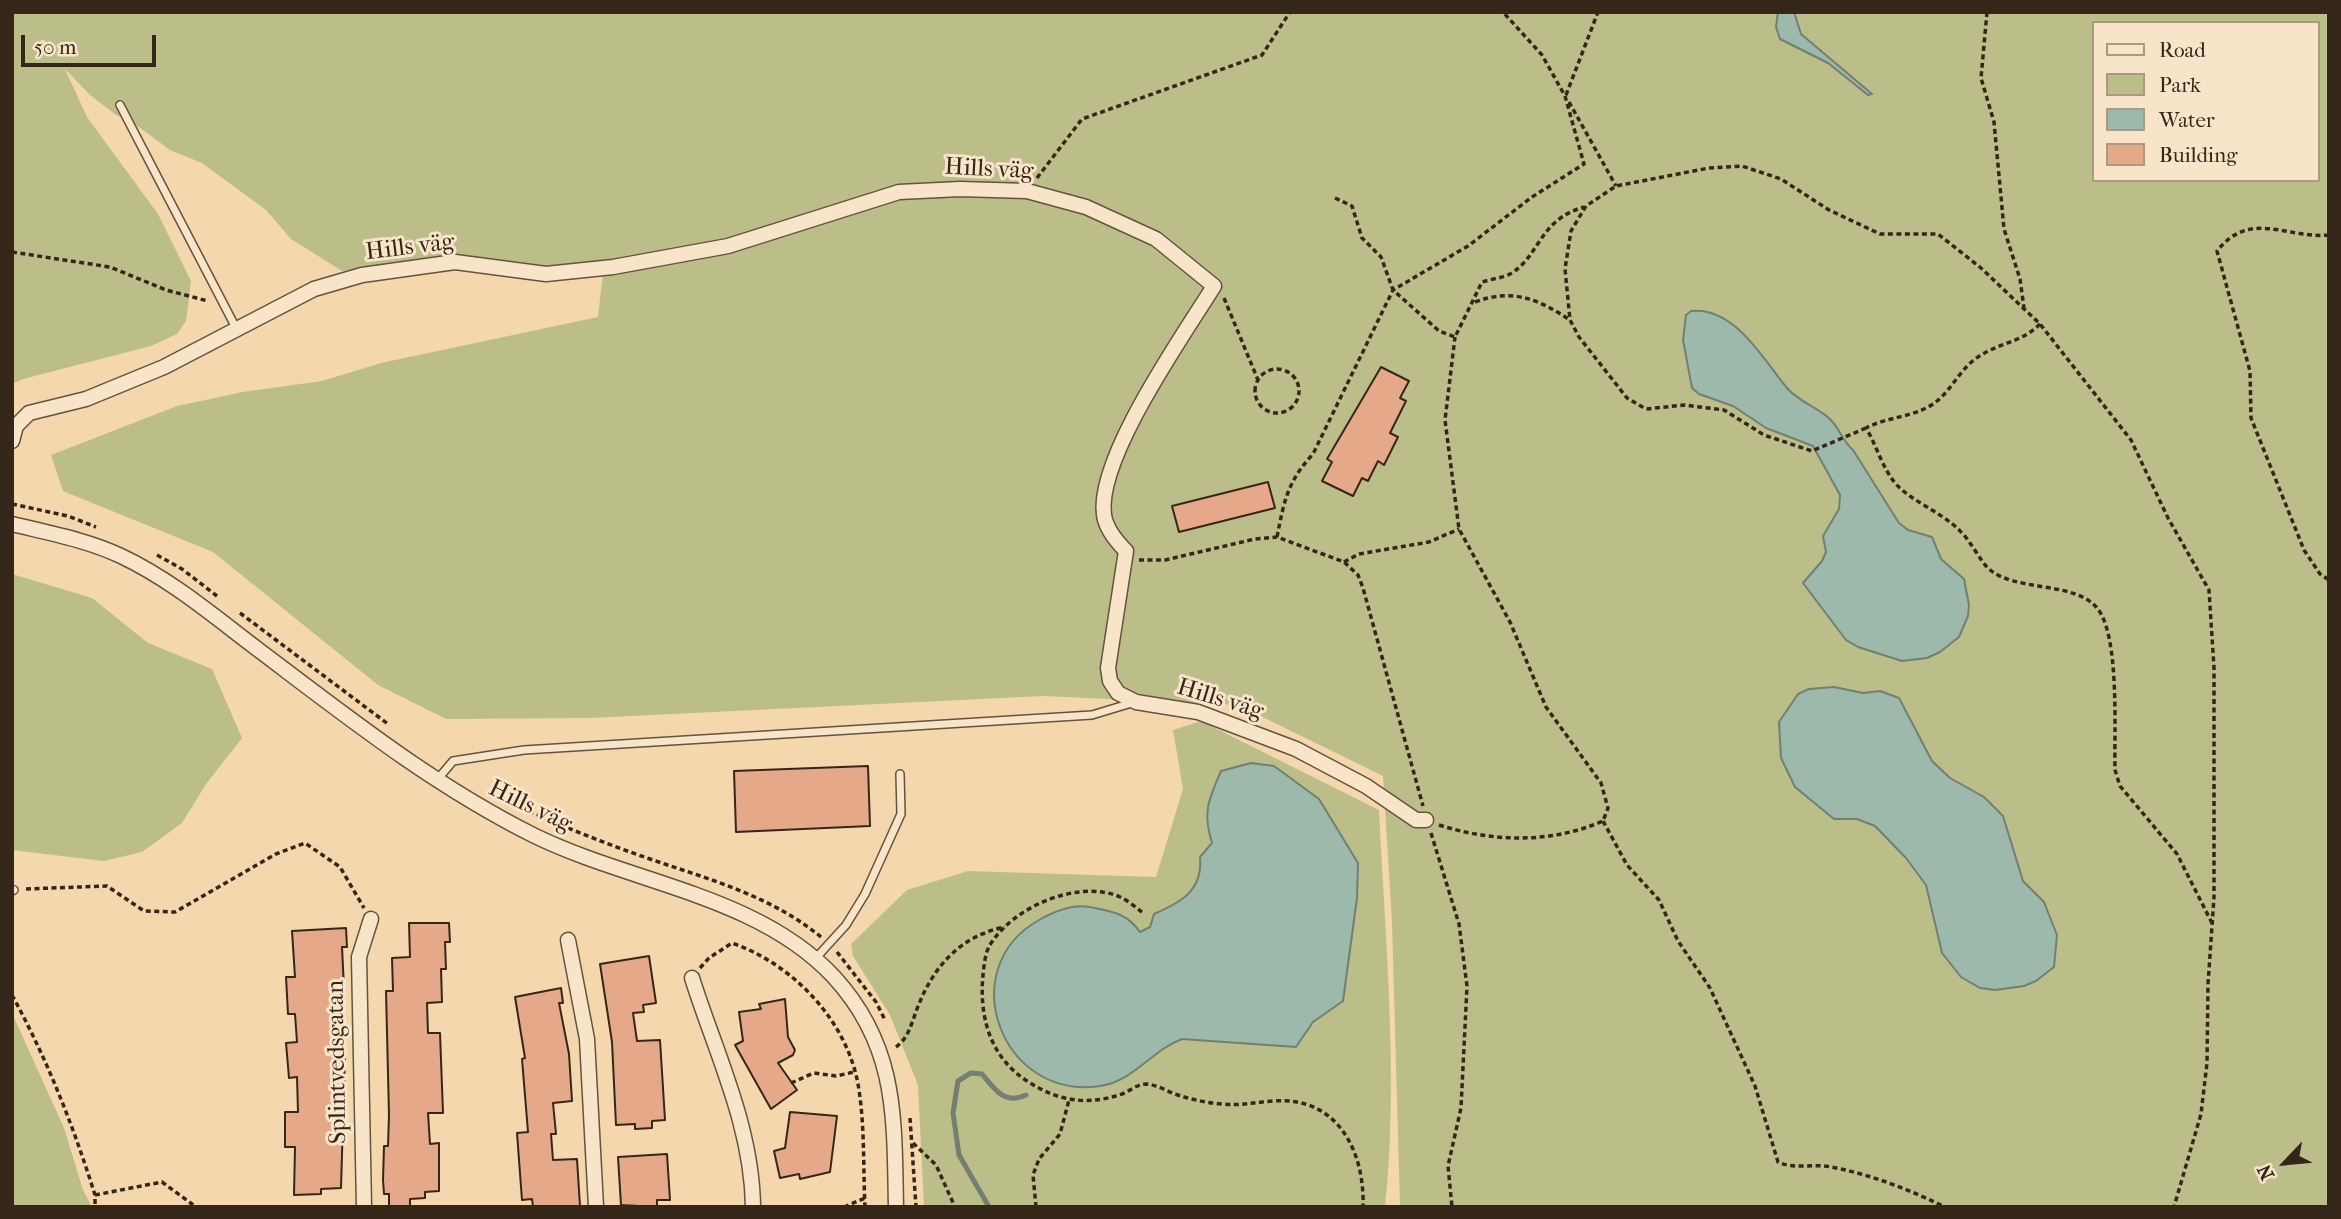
<!DOCTYPE html>
<meta charset="utf-8">
<style>
body{margin:0}
#map{position:relative;width:2341px;height:1219px;overflow:hidden;background:#f4d7ac;font-family:"IM FELL French Canon",serif}
canvas{display:block}
.frame{position:absolute;inset:0;border:14px solid #34271a;pointer-events:none}
.legend{position:absolute;left:2092px;top:21px;width:228px;height:161px;box-sizing:border-box;background:#f8e5c9;border:2px solid #aa9983;margin:0;padding:9px 12px;list-style:none;font-size:21px;color:#34271a}
.legend li{display:flex;align-items:center;gap:14px;height:35px}
.legend b{width:35px;border:2px solid #aa9983}
.north{position:absolute;left:2250px;top:1128px;width:70px;height:70px;-webkit-text-stroke:5px #f8e5c9;paint-order:stroke;rotate:244deg;font-size:19px;font-weight:700;line-height:28px;text-align:center;color:#34271a}
.north::after{content:'';display:block;margin:auto;width:24px;height:32px;background:#34271a;clip-path:polygon(50% 0,100% 100%,50% 72%,0 100%)}
.scale{position:absolute;left:21px;top:35px;width:135px;height:32px;box-sizing:border-box;border:4px solid #34271a;border-top:0;padding-left:9px;font-size:21px;line-height:24px;white-space:nowrap;color:#34271a;-webkit-text-stroke:5px #f8e5c9;paint-order:stroke}
</style>
<div id="map">
<canvas width="2341" height="1219"></canvas>
<div class="frame"></div>
<ul class="legend">
<li><b style="height:9px;background:#f8e5c9"></b>Road</li>
<li><b style="height:19px;background:#bcbe89"></b>Park</li>
<li><b style="height:19px;background:#9cb9ab"></b>Water</li>
<li><b style="height:19px;background:#e5a888"></b>Building</li>
</ul>
<div class="north">N</div>
<div class="scale">50 m</div>
</div>
<script>
const context = document.querySelector('canvas').getContext('2d');
context.lineJoin = 'round';
function fill(path, color) { context.fillStyle = color; context.fill(path, 'evenodd'); }
function stroke(path, color, width, dash) { context.strokeStyle = color; context.lineWidth = width; context.lineCap = dash ? 'butt' : 'round'; context.setLineDash(dash || []); context.stroke(path); }
function drawText(font, color, halo, rows, align = 'center') {
  context.font = font + ' "IM FELL French Canon",serif'; context.lineWidth = 6; context.setLineDash([]); context.textBaseline = 'middle'; context.strokeStyle = halo; context.fillStyle = color; for (const [text, x, y, turn = 0] of rows) {
    context.save(); context.translate(x, y); context.rotate((+turn || 0) * Math.PI / 180); context.textAlign = isNaN(turn) ? turn : align; if (halo) context.strokeText(text, 0, 0); context.fillText(text, 0, 0); context.restore();
  }
}
const green = new Path2D(`
 M12 12H2329V1207H1400L1392 922 1383 776 1238 705 1043 696 590 718 446 719 378 685 213 552 63 491 51 455 177 406 243 392 322 381 381 363 598 317 604 264 541 267 442 256 342 271 291 239 266 210 202 163 170 150 128 119 116 115 90 95 65 69 87 117 158 214 191 281 186 321 177 334 151 346 23 379 12 384ZM2094 23H2318V180H2094Z
 M12 574 92 598 148 643 212 669 242 738 206 784 182 823 142 852 104 861 12 850Z
 M1201 721 1379 810C1385 938 1399 1080 1385 1207H924L918 1085 890 1015 853 956 851 944 907 890 968 871 1156 877 1183 789 1173 730Z
 M12 1013 64 1128 83 1190 92 1207H12Z`);
const water = new Path2D(`
 M1778 12H1794L1801 34 1872 94 1868 95 1828 63 1780 39 1776 27Z
 M1691 311C1734 306 1763 359 1787 388 1799 402 1819 408 1831 420 1840 430 1843 441 1853 450L1899 523 1908 530 1932 537 1941 559 1964 579 1969 605 1968 616 1959 637 1940 652 1927 658 1902 661 1858 647 1846 640 1803 583 1822 561 1826 552 1823 536 1839 509 1840 495 1813 446 1766 428 1733 406 1699 394 1692 388 1683 340 1686 315Z
 M1834 687 1863 693 1880 691 1899 698 1932 761 1950 778 1984 797 2003 816 2023 881 2044 902 2057 935 2054 967 2036 981 2024 986 1995 990 1980 988 1961 977 1942 953 1926 885 1906 858 1875 826 1857 819H1834L1795 787 1781 758 1779 722 1798 694 1809 689Z
 M1251 763 1274 766 1319 799 1358 863 1357 898 1343 1001 1313 1022 1296 1047 1182 1039C1152 1050 1134 1081 1100 1086 1002 1101 952 969 1039 920 1053 912 1073 904 1090 907 1111 911 1127 913 1140 932L1150 927 1154 914C1182 902 1203 890 1200 857L1212 843C1202 812 1209 799 1221 771Z`);
const stream = new Path2D(`
 M989 1207 959 1155 953 1113 958 1081 971 1073 982 1074C995 1090 1005 1105 1026 1095`);
const building = new Path2D(`
 M1381 367 1409 381 1400 398 1406 401 1390 433 1398 437 1384 465 1378 461 1368 481 1362 478 1353 496 1322 481 1332 462 1327 459Z
 M1268 482 1275 508 1179 532 1172 506Z
 M868 766 870 826 736 832 734 771Z
 M409 923H449L450 942H445L446 969H441L442 1002 427 1003 428 1033H440L443 1113H428L430 1144 439 1143V1191L425 1192V1198L410 1199V1207H389V1194H384L383 1180 384 1146H388L389 1115 386 991H393L392 958 410 957Z
 M346 928 347 947H342L344 988 340 989 345 1054 341 1188 321 1189V1194L294 1195 295 1147H285V1112H298L297 1077 289 1078 286 1043 297 1042 295 1014H288L286 977H295L292 931Z
 M649 956 656 1003 643 1005 644 1012 633 1013 637 1041 660 1040 665 1120 652 1121V1128L635 1129V1124L616 1125 612 1042 600 964Z
 M561 988 563 1003H559L569 1054 572 1101 553 1103 556 1134H551L553 1160 577 1159 580 1206 533 1207 532 1199 522 1200 517 1133 528 1132 522 1059 525 1058 515 997Z
 M785 999 788 1037 795 1050 793 1055 778 1063 797 1090 771 1109 735 1045 743 1041 739 1012 761 1009 759 1004Z
 M790 1112 837 1116 830 1172 800 1179 799 1174 780 1178 774 1151 785 1148Z
 M667 1154 670 1200H657V1207L621 1205 618 1157Z`);
const path = new Path2D(`
 M1987 12 1981 78 1994 122 2004 229 2020 279 2024 308
 M1566 95 1598 12
 M1569 102 1616 186
 M1037 178 1082 119 1262 55 1290 12
 M1335 198 1352 206 1362 238 1381 257 1393 290 1439 331 1455 337 1482 282C1491 279 1502 278 1510 274 1540 257 1538 220 1584 207
 M2329 235C2287 239 2250 209 2217 251L2250 371 2251 418 2304 550 2320 574 2329 580
 M12 252 110 267 166 290 208 301
 M1224 298 1258 380
 M1475 302C1513 288 1538 299 1570 320
 M2040 324C2023 342 1998 343 1978 357 1961 368 1952 389 1937 401 1918 417 1889 416 1866 428 1877 446 1882 468 1896 484 1912 502 1942 512 1960 531 1971 541 1980 561 1989 569 2015 592 2075 581 2097 608 2120 635 2114 732 2115 770L2120 786 2177 854 2212 923
 M1255 391a22 22 0 1 1 44 0a22 22 0 1 1-44 0Z
 M1866 428 1812 451 1764 435 1724 410 1684 405 1646 409 1627 398 1579 337 1570 320 1565 269 1571 231 1586 206 1616 186 1709 168 1742 166 1781 179 1829 210 1880 234H1938L1981 268 2040 324 2131 440 2168 518 2209 590 2214 668V897L2208 984 2207 1063 2201 1114 2174 1207
 M12 504 68 516 96 527
 M1277 537C1284 502 1287 482 1313 454L1393 290 1468 246 1532 197 1584 164 1565 96 1542 55 1503 12
 M157 555 182 569 217 596
 M1139 560H1165L1255 539 1277 537 1344 562 1358 575 1363 588 1423 806
 M1344 562 1359 554 1429 542 1459 529
 M240 613 388 724
 M506 800C553 823 601 842 650 859 711 880 771 896 821 937
 M1603 821 1627 865 1659 900 1678 941 1710 988 1755 1086 1778 1162C1795 1170 1813 1163 1831 1167 1870 1174 1910 1190 1945 1207
 M1439 825C1493 842 1550 844 1603 821L1608 808 1601 783 1546 707 1510 622 1459 529 1445 420 1455 337
 M1431 833 1459 924 1467 986 1461 1108 1448 1166 1452 1207
 M26 889 107 886 144 911 175 912 276 854 305 843 340 867 364 908
 M1142 912C1134 906 1125 898 1115 895 1074 881 1012 908 990 945 985 953 984 966 983 975 979 1017 990 1057 1027 1081 1057 1101 1087 1106 1122 1094 1130 1091 1137 1084 1146 1084 1159 1085 1169 1093 1181 1096 1194 1100 1208 1103 1222 1104 1241 1106 1256 1102 1274 1101 1337 1096 1365 1151 1363 1207
 M837 952 876 1002 885 1020
 M700 968 709 958 732 943C792 964 846 1019 858 1084 865 1124 863 1166 865 1207
 M12 995C47 1059 73 1125 95 1195V1207
 M896 1047C910 1037 912 1020 919 1004 935 964 963 935 1005 927
 M791 1083 814 1073 836 1076 854 1072
 M910 1118 916 1207
 M913 1143 936 1165 955 1207
 M95 1195 162 1182 196 1207
 M785 1207H800
 M844 1207 865 1198
 M1036 1207 1033 1175 1039 1159 1060 1134 1069 1100`);
const service = new Path2D(`
 M120 105 236 328
 M437 780 453 761 524 750 1092 715 1135 702
 M12 891 14 890
 M815 959 846 925 865 894 901 814 900 774`);
const minor = new Path2D(`
 M12 441 16 426 29 413 86 399 164 367 314 289 362 275 455 262 546 274 613 267 728 246 899 192 960 189 1027 191 1086 207 1156 239 1214 286C1183 336 1096 459 1104 515 1106 529 1116 541 1126 551L1108 668 1110 681 1118 693 1136 702 1198 712 1296 749 1366 786 1416 820H1426
 M12 524C49 533 87 540 121 556 172 580 216 618 260 651 350 719 432 784 533 835 630 883 758 895 834 977 898 1047 894 1118 896 1207
 M568 940 587 1039 596 1207
 M692 978C716 1054 752 1126 753 1207
 M364 1207 359 957 371 919`);
const streetNames = [
 ["Hills väg",989,170,3],
 ["Hills väg",410,248,-7],
 ["Hills väg",1220,700,17],
 ["Hills väg",530,807,26],
 ["Splintvedsgatan",338,1062,-91]
];
fill(green, '#bcbe89');
fill(water, '#9cb9ab');
stroke(water, '#727f71', 2);
stroke(stream, '#727f71', 5);
fill(building, '#e5a888');
stroke(building, '#34271a', 2);
stroke(service, '#64533e', 10);
stroke(minor, '#64533e', 17);
stroke(path, '#34271a', 3.5, [5, 3.5]);
stroke(service, '#f8e5c9', 7);
stroke(minor, '#f8e5c9', 14);
drawText('24px', '#34271a', '#f8e5c9', streetNames);
</script>
